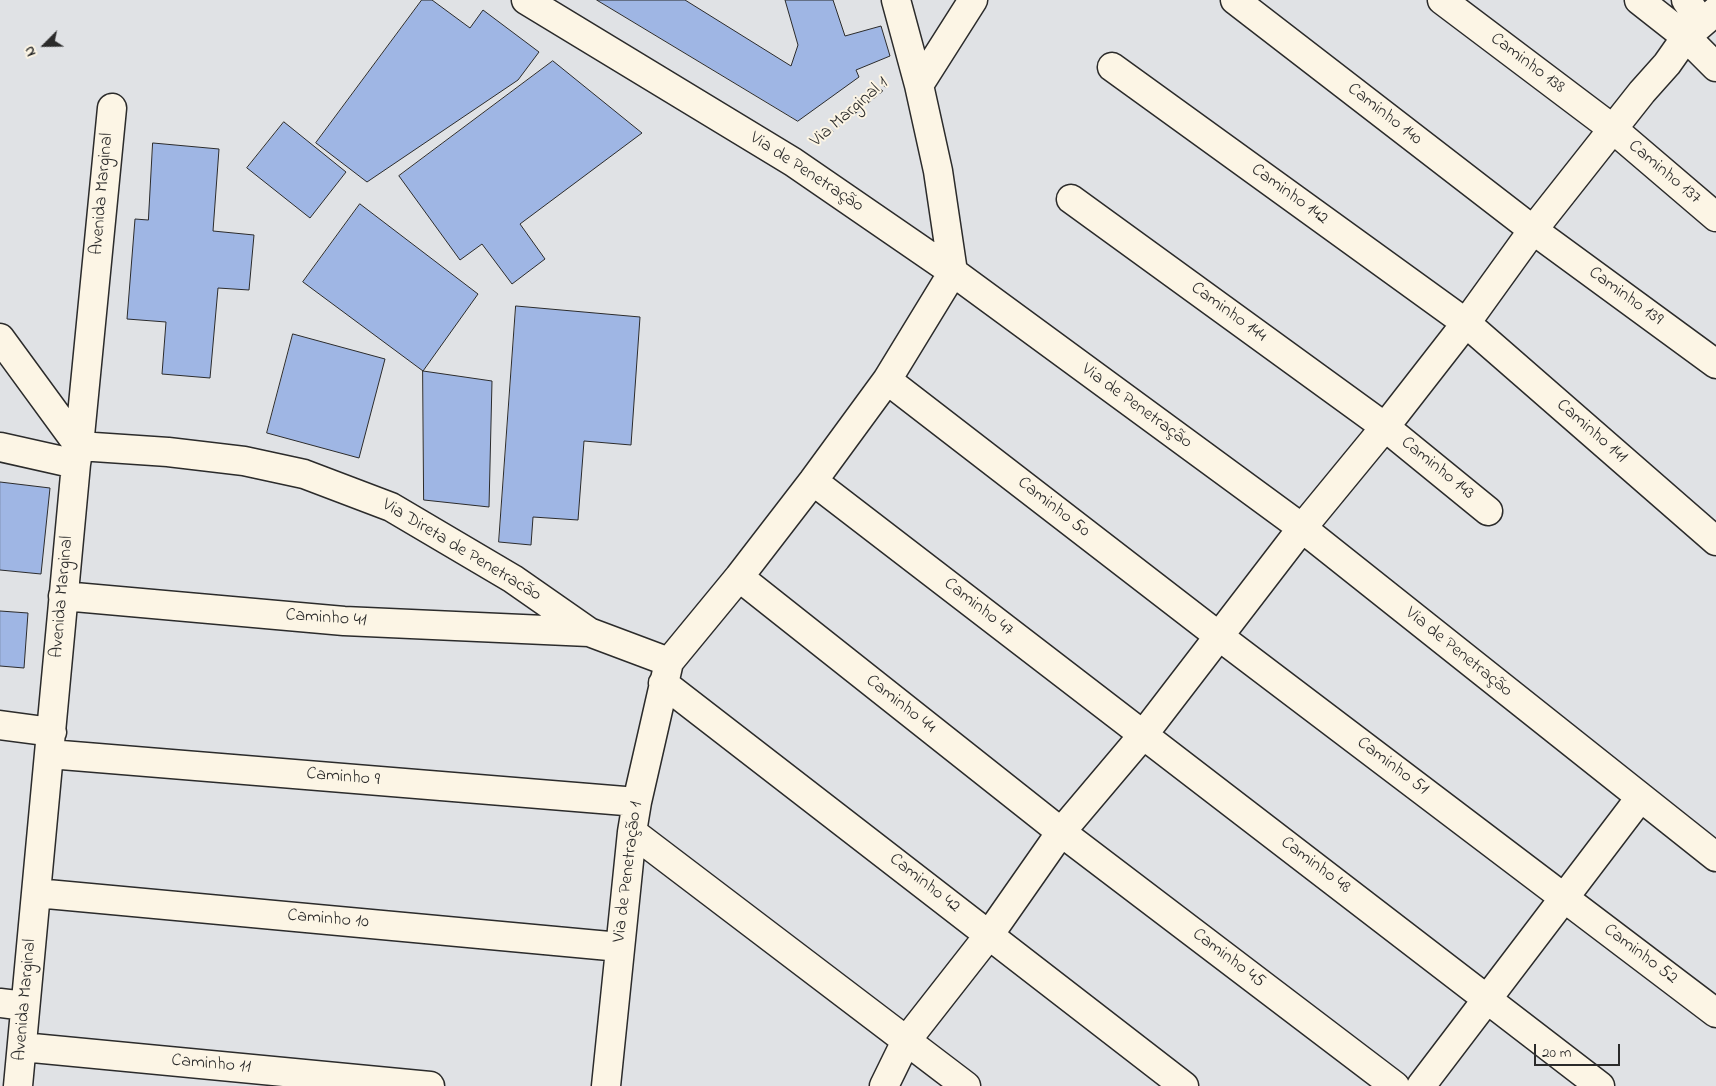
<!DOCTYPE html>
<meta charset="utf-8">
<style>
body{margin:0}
#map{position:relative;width:1716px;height:1086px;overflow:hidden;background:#e0e2e5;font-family:"Indie Flower",sans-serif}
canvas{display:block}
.north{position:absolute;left:20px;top:20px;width:50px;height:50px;-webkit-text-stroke:4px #fcf5e5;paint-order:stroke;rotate:247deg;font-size:14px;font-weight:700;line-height:20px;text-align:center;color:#2b2b2b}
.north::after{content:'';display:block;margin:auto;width:18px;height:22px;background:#2b2b2b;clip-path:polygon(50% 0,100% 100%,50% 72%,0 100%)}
.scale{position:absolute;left:1534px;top:1044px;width:86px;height:22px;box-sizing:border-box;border:2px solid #2b2b2b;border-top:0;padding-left:6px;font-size:15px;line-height:18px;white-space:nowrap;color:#2b2b2b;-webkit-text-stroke:4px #fcf5e5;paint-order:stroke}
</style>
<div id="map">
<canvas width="1716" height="1086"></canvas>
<div class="north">N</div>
<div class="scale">20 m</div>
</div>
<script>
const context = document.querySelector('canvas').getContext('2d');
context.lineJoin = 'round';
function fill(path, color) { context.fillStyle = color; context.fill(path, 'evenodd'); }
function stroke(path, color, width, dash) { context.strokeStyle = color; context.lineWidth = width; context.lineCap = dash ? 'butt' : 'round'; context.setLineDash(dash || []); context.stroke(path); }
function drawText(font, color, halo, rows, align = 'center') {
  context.font = font + ' "Indie Flower",sans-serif'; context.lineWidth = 4; context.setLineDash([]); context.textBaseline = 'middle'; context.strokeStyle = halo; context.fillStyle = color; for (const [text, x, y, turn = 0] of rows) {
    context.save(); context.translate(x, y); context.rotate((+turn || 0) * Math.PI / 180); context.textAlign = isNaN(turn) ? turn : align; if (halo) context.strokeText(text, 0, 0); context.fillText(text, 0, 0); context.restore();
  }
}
const building = new Path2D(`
 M422 0H432L470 28 483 10 539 52 518 80 367 182 316 143Z
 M597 0H685L791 66 798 45 785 0H833L845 36 881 26 890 56 856 70 859 77 798 121Z
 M553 61 642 133 520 224 545 259 512 284 482 244 460 260 399 176Z
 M284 122 346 172 310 218 247 168Z
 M153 143 219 149 213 231 254 235 249 290 218 288 210 378 162 374 166 322 127 319 135 219 148 220Z
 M360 204 478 294 423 371 303 282Z
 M516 306 640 317 631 445 584 441 578 520 533 517 531 545 499 542Z
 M293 334 385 359 359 458 267 433Z
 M423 371 492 381 489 507 424 500Z
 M0 482 50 488 41 574 0 570Z
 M0 611 28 613 24 668 0 666Z`);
const path = new Path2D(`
 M817 143 881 91 888 82`);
const street = new Path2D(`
 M526 0 793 162 953 272 1302 528 1716 857
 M1235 0 1533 230 1716 364
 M1442 0 1613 129 1716 217
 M1639 0 1686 37 1716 67
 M1686 0 1702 23
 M1112 67 1466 323 1716 541
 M919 85 973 0
 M1071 199 1385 427 1488 511
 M0 338 79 446 168 452 244 461 304 474 391 507 513 579 589 632 669 662
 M887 380 1220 637 1716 1013
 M0 447 76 464
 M813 481 1600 1086
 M739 577 1061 832 1395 1086
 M63 596 344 621 589 632
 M663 683 1184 1086
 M0 725 52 732
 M49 754 637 802
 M632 832 966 1086
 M36 893 620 947
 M0 1003 25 1006
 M22 1047 430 1086
 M18 1086 76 464 79 446 112 108
 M606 1086 632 832 637 802 669 662 739 577 813 481 887 380 953 272 938 171 919 85 896 0
 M884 1086 906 1041 989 935 1061 832 1143 735 1302 528 1385 427 1466 323 1533 230 1642 92 1667 64 1686 37 1716 11
 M1421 1086 1640 798`);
const streetNames = [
 ["Caminho 138",1527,64,37],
 ["Via Marginal 1",850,113,-41],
 ["Caminho 140",1384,115,38],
 ["Via de Penetração",806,173,33],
 ["Caminho 137",1664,173,40],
 ["Avenida Marginal",103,194,-85],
 ["Caminho 142",1289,195,36],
 ["Caminho 139",1625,297,36],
 ["Caminho 144",1228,313,36],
 ["Via de Penetração",1136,407,36],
 ["Caminho 141",1591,432,41],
 ["Caminho 143",1437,469,39],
 ["Caminho 50",1053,508,38],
 ["Via Direta de Penetracão",461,551,31],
 ["Avenida Marginal",63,597,-85],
 ["Caminho 47",978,608,38],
 ["Caminho 41",326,619,4],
 ["Via de Penetração",1458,653,39],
 ["Caminho 44",900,705,38],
 ["Caminho 51",1392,767,37],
 ["Caminho 9",343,778,5],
 ["Caminho 48",1315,866,37],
 ["Via de Penetração 1",629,872,-83],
 ["Caminho 42",924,884,38],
 ["Caminho 10",328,920,5],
 ["Caminho 52",1640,955,37],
 ["Caminho 45",1228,959,37],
 ["Avenida Marginal",26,1000,-85],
 ["Caminho 11",211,1065,5]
];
fill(building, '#9fb6e4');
stroke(building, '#2b2b2b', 1);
stroke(street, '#2b2b2b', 31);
stroke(path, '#2b2b2b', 3, [4, 4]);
stroke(street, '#fcf5e5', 28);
drawText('18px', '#2b2b2b', '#fcf5e5', streetNames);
</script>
